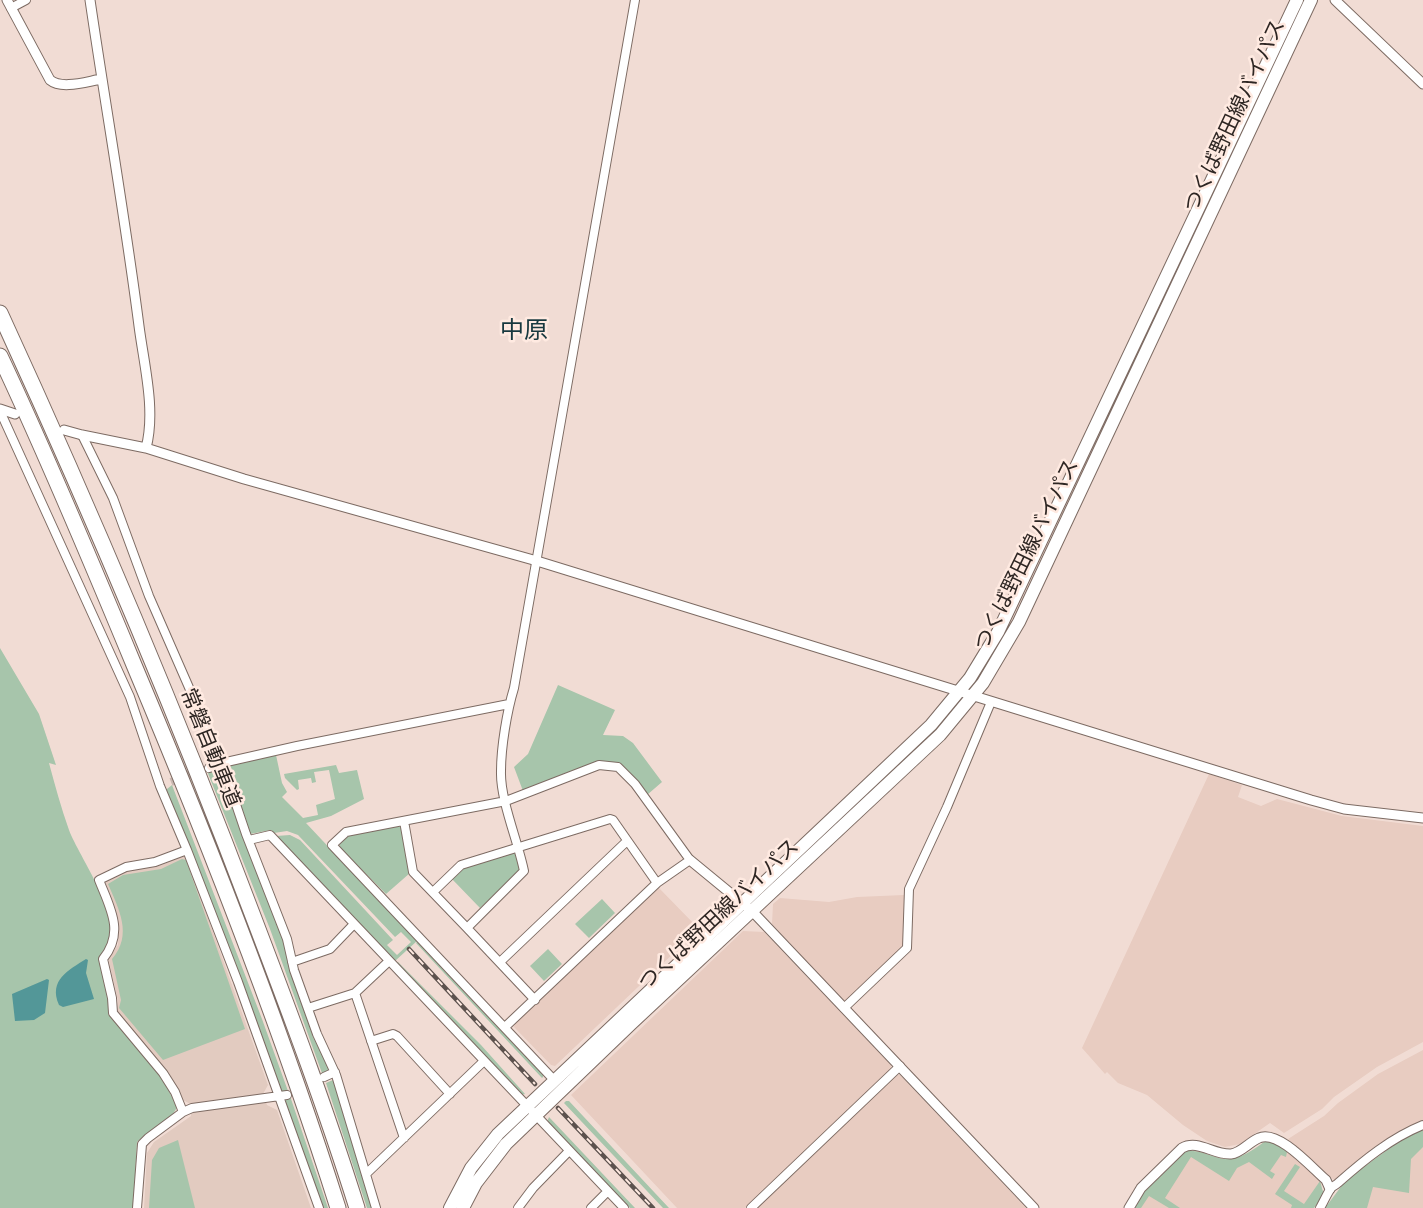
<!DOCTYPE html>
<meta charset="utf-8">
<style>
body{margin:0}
canvas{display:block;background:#f1dcd4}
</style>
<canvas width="1423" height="1208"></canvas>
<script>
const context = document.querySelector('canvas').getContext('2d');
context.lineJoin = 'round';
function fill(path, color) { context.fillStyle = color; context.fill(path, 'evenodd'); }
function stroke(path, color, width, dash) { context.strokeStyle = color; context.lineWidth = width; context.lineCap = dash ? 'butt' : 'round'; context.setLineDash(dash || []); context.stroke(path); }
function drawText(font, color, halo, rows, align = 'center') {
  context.font = font + ' "Noto Sans","Noto Sans JP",sans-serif'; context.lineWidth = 5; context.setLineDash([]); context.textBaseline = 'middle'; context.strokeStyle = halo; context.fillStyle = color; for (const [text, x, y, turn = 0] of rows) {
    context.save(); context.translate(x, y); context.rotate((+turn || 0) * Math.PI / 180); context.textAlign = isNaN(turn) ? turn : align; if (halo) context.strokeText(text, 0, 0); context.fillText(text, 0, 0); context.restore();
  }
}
const built = new Path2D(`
 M1209 774 1242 785 1238 797 1261 806 1277 799 1342 816 1423 826V1042L1377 1067 1334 1097 1322 1109 1284 1133 1270 1123 1240 1144 1225 1147 1207 1141 1183 1125 1147 1095 1118 1083 1107 1072 1105 1074 1082 1048Z
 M658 887 699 929 555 1066 551 1065 514 1027 515 1024Z
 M904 895 903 944 900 949 847 1000H843L772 924 773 904 780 898 829 902 857 897Z
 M743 931 764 932 891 1065V1069L745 1208H677L571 1095Z
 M1423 1050V1121L1404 1129 1335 1181 1288 1139 1324 1116 1338 1103 1378 1074Z
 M896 1075H900L1026 1208H756Z
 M1423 1129V1208H1325Z
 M1264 1142H1277L1322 1183 1314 1208H1135L1144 1192 1197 1150 1220 1158 1234 1159 1248 1154Z`);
const education = new Path2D(`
 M183 856 186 857 268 1085 263 1094 267 1105 277 1110 311 1208H144L147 1153 154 1142 191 1116 192 1105 183 1100 165 1068 117 1012 118 1001 109 962V958L118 945 119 921 105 884 106 881 122 872 162 865Z`);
const green = new Path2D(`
 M0 648 39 714 56 765 49 763C55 785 61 808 69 830 79 857 124 918 108 947 106 951 102 954 99 957L109 1002 108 1014 159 1073 177 1106C176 1117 147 1133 137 1142L133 1208H0Z
 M558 685 615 710 603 735 623 736 633 743 662 782 647 795 640 783 620 763 597 762 523 791 514 767 528 754Z
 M273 754 276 755 282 783 287 792 282 797 303 818 318 815 316 805 335 799 329 770 314 772 316 782 312 783 311 778 298 780 299 789 297 790 285 778 284 774 336 765 339 773 357 770 364 799 331 816 306 823 417 941 395 961 276 836 290 835 300 840 393 940 387 945 397 955 411 942 401 932 395 937 298 835 287 831 274 833 271 830 250 834 228 765Z
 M218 768 283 940 291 971 313 1037 329 1068 328 1072 323 1076 270 929 207 771Z
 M172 785 262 1019 288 1091 284 1092 279 1089C243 990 209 890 166 794L167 789Z
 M398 825 401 828 410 873 386 894 339 847 340 844 348 835Z
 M513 853 517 854 520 868 519 872 480 908 452 879 465 867Z
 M182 859 186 860 245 1029 163 1060 119 1008 121 1000 112 959C133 935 119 909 108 884L123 875 161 869Z
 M602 899 615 913 589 938 575 924Z
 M418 941 543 1073V1077L542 1078 416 943Z
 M548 949 562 964 544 981 530 966Z
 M398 962 481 1045 525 1094 521 1095 397 963Z
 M333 1080 373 1208H367L326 1083Z
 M290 1096 328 1208H322L284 1100Z
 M566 1101H569L669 1208H663L564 1103Z
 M549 1117 635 1208H630L547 1122Z
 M1423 1129V1147L1411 1159 1409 1193 1373 1187 1367 1208H1325L1346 1180 1405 1137Z
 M178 1140 195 1208H149L152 1160 159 1148Z
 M1264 1142H1277L1287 1152 1286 1157 1281 1155 1270 1171 1275 1174 1272 1179 1249 1162 1237 1168 1229 1181 1191 1157 1165 1198 1180 1208H1169L1149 1196 1141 1208H1135L1144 1192 1186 1151C1199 1150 1207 1155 1219 1158 1237 1162 1250 1152 1264 1142Z
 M1295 1164 1300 1167 1284 1191 1304 1204 1320 1181 1324 1195 1314 1208H1291L1292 1205 1275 1194Z`);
const water = new Path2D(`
 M86 959 88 960 86 973 94 999 63 1007 59 1005C48 980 69 970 86 959Z
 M47 979 49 980 45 1013 34 1020 15 1021 12 994Z`);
const minorTunnel = new Path2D(`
 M171 782 199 771`);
const minor = new Path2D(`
 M11 8 26 0
 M0 411 130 697 160 786 187 850 238 982 319 1208
 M82 435 113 498 149 596 222 763 246 834 287 939 294 970 317 1034 336 1075 376 1208
 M209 768 222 763 297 746 509 704
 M404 821 413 872 467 928
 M249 840 270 835 624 1208
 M433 892 461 865 610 819 613 820 657 883
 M389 961 355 993 404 1138
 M292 962 330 949 354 924
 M500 962 627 841
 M535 1000 467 928 524 871C518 841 500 800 501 771 501 747 507 711 514 688L635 0
 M308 1008 355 993
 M844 1008 907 948 909 889 947 807 991 702
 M505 1027 657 883 690 860 635 784 618 767 599 765 506 801 346 832 332 845 554 1080
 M371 1041 393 1034 397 1036 450 1094
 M324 1077 335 1072
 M183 1112 192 1108 287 1095
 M366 1174 484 1061
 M137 1208 142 1144 148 1138 183 1112 175 1092 163 1073 113 1013 112 998 103 959C125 932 110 908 99 880L126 867 155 862 187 850
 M518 1208 533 1188 569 1151
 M591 1208 608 1191
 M751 1208 900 1066
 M1320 1208C1323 1203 1328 1192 1331 1188 1333 1186 1336 1185 1338 1183 1364 1160 1391 1138 1423 1125`);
const tertiary = new Path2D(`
 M7 0 50 80C62 90 88 81 102 79
 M90 0C106 109 125 217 139 326 144 365 156 410 146 448
 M1335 0 1423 84
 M0 409 15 414
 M64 430 82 435 146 448 244 479 537 561 1311 800 1344 809 1423 818
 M690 860 752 911 1034 1208
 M1129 1208 1141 1188 1182 1148C1198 1139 1213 1155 1231 1154 1241 1153 1249 1142 1259 1138 1278 1129 1312 1168 1326 1180L1330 1189`);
const primary = new Path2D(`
 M450 1208 471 1168 498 1134 931 725 970 678 998 632 1297 0
 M463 1208 476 1183 506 1144 631 1024 940 735 983 683 1019 622 1311 0`);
const motorway = new Path2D(`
 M0 313C91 511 176 712 253 916 290 1013 326 1109 357 1208
 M0 356C48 458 91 561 134 665 209 843 280 1024 338 1208`);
const rail = new Path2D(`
 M409 949 535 1084
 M558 1108 653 1208`);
const streetNames = [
 ["つくば野田線バイパス",1235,116,-65],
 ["つくば野田線バイパス",1027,555,-64],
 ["常磐自動車道",210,748,68],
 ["つくば野田線バイパス",719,915,-43]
];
const quarterNames = [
 ["中原",524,331]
];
fill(built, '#e8ccc1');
fill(education, '#e2cbc0');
fill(green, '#a7c5ab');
fill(water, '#539798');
stroke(minorTunnel, '#cab8b1', 8, [8, 4]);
stroke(minor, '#7d6b63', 10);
stroke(tertiary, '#7d6b63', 11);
stroke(primary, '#7d6b63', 14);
stroke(motorway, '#7d6b63', 17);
stroke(minor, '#fff', 8);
stroke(tertiary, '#fff', 9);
stroke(primary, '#fff', 12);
stroke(motorway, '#fff', 15);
stroke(rail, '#5d524e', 4.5);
stroke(rail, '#ffeae1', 2, [7]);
drawText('21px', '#2e2623', '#ffeae1', streetNames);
drawText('24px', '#18393f', '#ffeae1', quarterNames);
</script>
